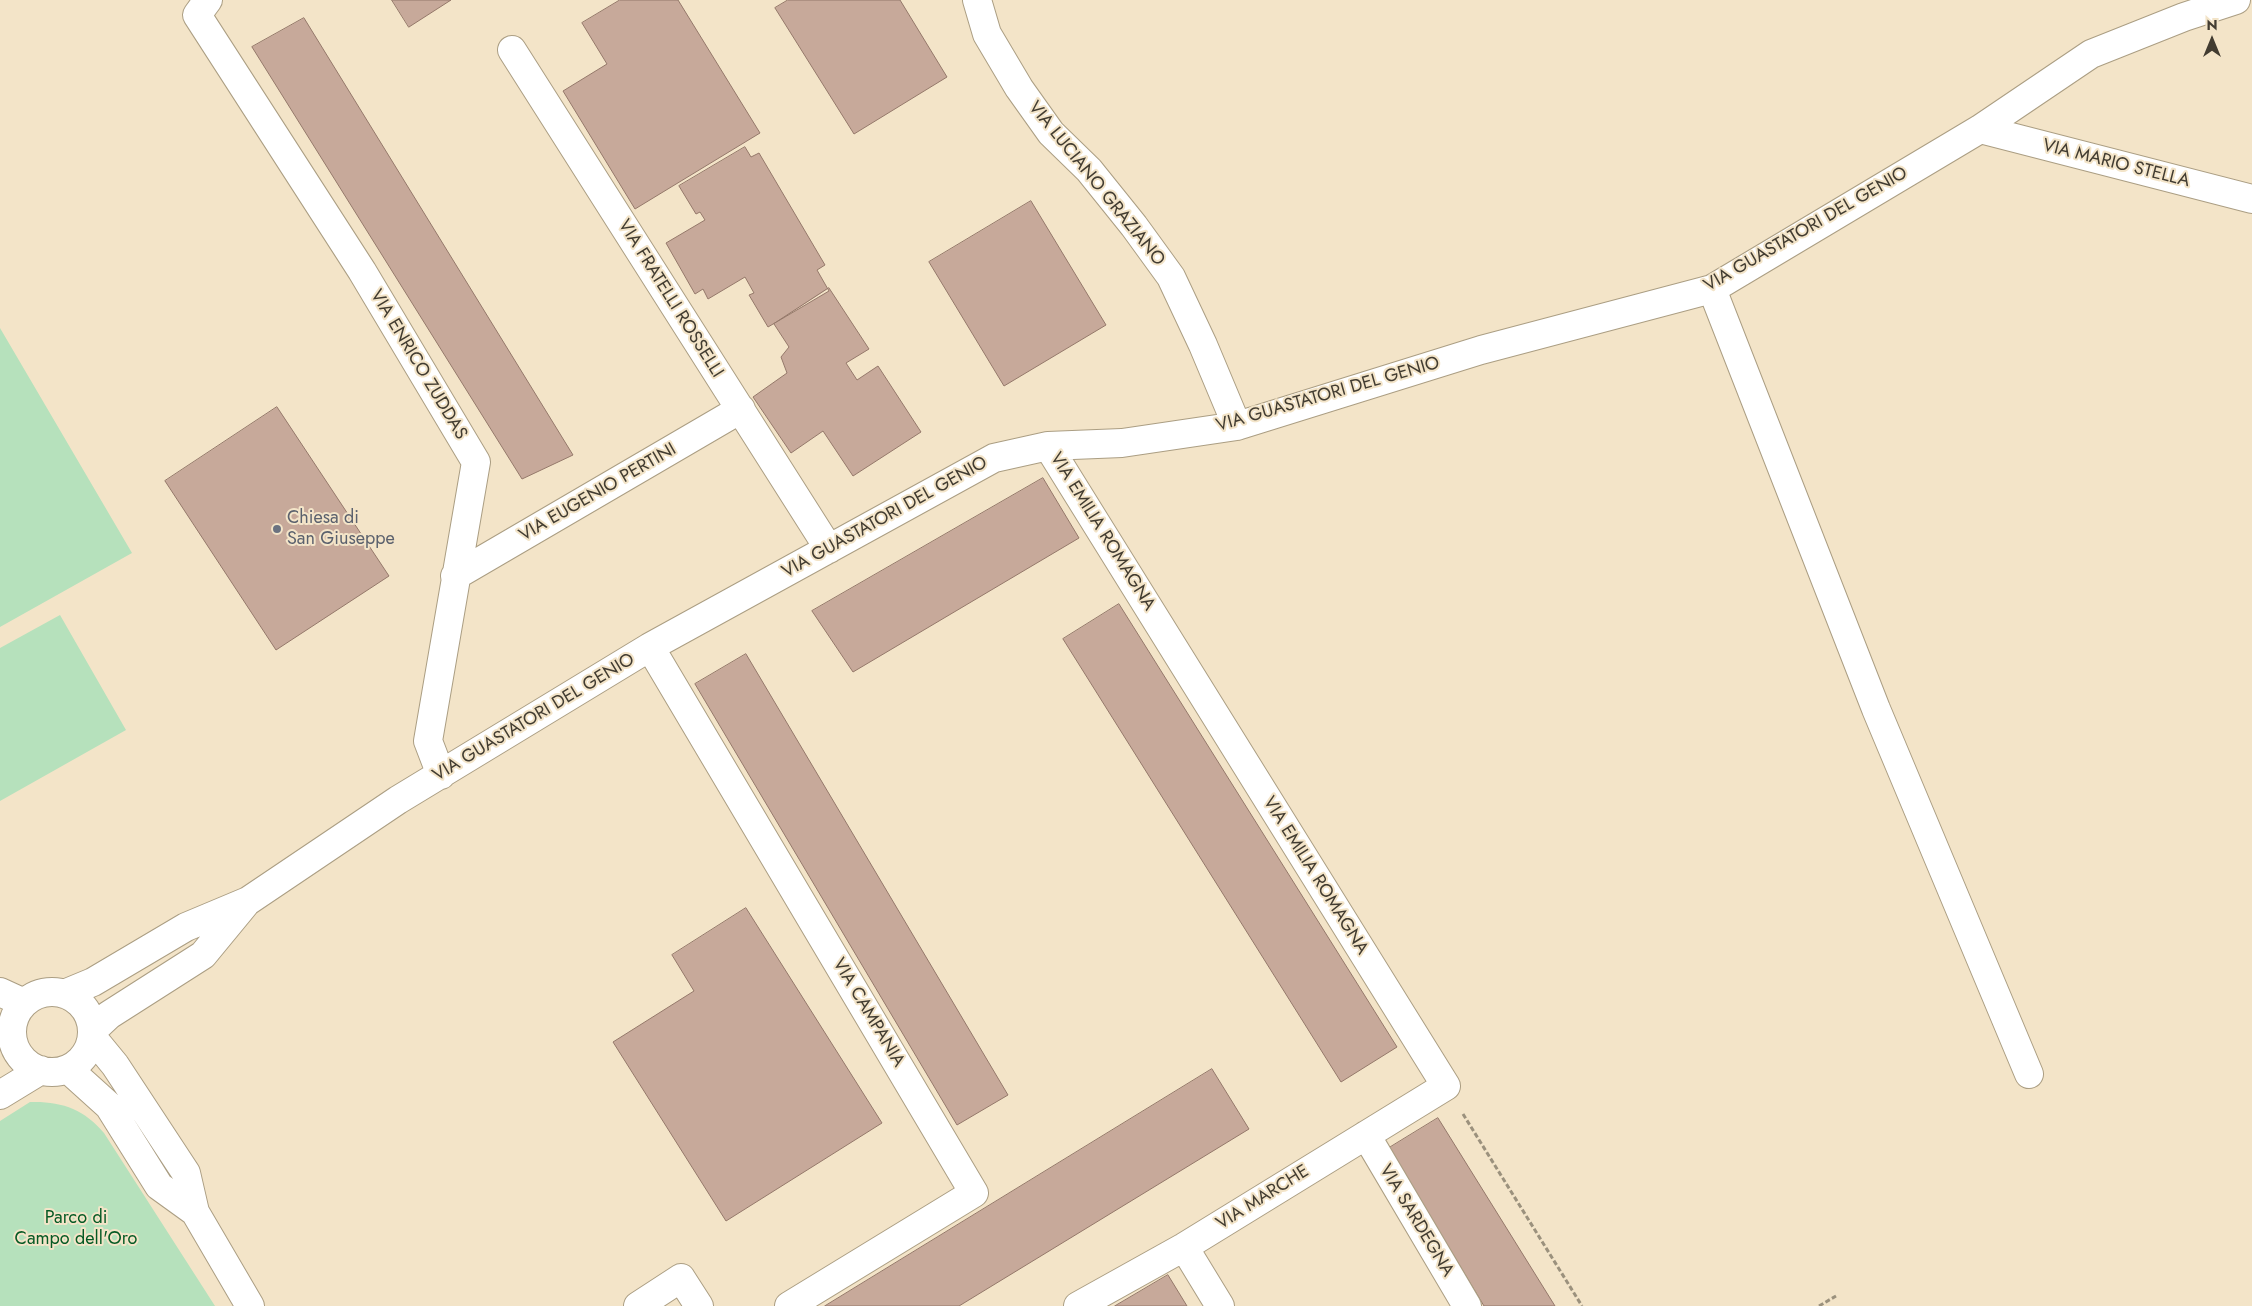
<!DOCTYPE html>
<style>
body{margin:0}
#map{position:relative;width:2252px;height:1306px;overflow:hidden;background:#f3e4c8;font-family:Jost,sans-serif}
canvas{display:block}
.north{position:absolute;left:2187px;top:15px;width:50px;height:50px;-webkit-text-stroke:4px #f3e4c8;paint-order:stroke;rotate:0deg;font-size:14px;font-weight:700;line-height:20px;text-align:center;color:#423c31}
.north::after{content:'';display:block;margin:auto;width:18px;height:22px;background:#423c31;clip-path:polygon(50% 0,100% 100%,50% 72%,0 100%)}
</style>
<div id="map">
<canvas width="2252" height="1306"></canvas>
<div class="north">N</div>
</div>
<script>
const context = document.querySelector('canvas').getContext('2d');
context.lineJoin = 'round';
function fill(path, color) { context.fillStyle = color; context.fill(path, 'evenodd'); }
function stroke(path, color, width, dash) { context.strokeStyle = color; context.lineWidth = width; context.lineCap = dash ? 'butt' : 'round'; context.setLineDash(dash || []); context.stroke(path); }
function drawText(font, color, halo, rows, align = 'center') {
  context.font = font + ' Jost,sans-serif'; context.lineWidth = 4; context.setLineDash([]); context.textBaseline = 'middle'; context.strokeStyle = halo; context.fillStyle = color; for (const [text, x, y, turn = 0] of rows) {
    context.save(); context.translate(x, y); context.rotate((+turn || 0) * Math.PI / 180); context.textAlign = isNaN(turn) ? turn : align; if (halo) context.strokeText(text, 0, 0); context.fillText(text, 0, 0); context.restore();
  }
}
const green = new Path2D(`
 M0 328 132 553 0 627Z
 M60 615 126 730 0 801V648Z
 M30 1102C61 1101 84 1109 104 1133L215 1306H0V1121Z`);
const building = new Path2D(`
 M392 0H451L409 27Z
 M620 0H678L760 133 635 209 563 91 607 64 582 23Z
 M788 0H900L947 77 854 134 775 8Z
 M304 18 573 455 522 479 252 47Z
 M745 147 751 157 759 153 825 265 817 270 829 291 768 327 749 295 754 293 745 277 708 299 703 289 695 294 666 243 705 220 700 212 696 214 679 186Z
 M1031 201 1106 325 1004 386 929 262Z
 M829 288 869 349 846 363 857 380 878 366 921 432 853 476 823 431 791 453 753 397 787 373 781 357 789 347 774 324Z
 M277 407 389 576 276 650 165 481Z
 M1043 478 1079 538 853 672 812 611Z
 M1119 604 1397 1047 1341 1082 1063 639Z
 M746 654 1008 1095 957 1125 695 684Z
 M746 908 882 1123 726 1221 613 1042 694 991 672 955Z
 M1212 1069 1249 1129 959 1306H825Z
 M1438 1118 1555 1306H1484L1389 1148Z
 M1168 1275 1187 1306H1115Z`);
const path = new Path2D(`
 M1463 1114 1582 1306
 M1819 1306 1836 1296`);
const minor = new Path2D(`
 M208 0 197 15 362 271 476 462 428 741 441 775
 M977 0 987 34 1019 88 1051 133 1089 170 1134 226 1171 277 1203 345 1237 426
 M512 50 829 549
 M1980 129 2252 199
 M1712 289 1876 709 2029 1074
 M1048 446 1446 1086 1184 1247 1078 1306
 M455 576 741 409
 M650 647 974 1193 789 1306
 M0 992 24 1003
 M12 1032a40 40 0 1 1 80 0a40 40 0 1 1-80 0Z
 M64 994 93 982 186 927 248 901 398 800 650 647 994 458 1048 446 1122 443 1237 426 1481 350 1712 289 1980 129 2091 54 2184 17 2236 0
 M92 1031 109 1015 203 955 245 904
 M92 1037 115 1065 186 1173 195 1212 250 1306
 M68 1069 109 1106 159 1186 195 1212
 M0 1095 41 1070
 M1366 1135 1467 1306
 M1184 1247 1220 1306
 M638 1306 681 1278 699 1306`);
const markers = [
 [277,529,5,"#6b7280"]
];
const streetNames = [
 ["VIA MARIO STELLA",2116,164,14],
 ["VIA LUCIANO GRAZIANO",1096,184,51],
 ["VIA GUASTATORI DEL GENIO",1806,230,-30],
 ["VIA FRATELLI ROSSELLI",670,299,58],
 ["VIA ENRICO ZUDDAS",418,365,59],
 ["VIA GUASTATORI DEL GENIO",1328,395,-16],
 ["VIA EUGENIO PERTINI",598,493,-30],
 ["VIA GUASTATORI DEL GENIO",885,518,-29],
 ["VIA EMILIA ROMAGNA",1102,532,58],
 ["VIA GUASTATORI DEL GENIO",534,718,-31],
 ["VIA EMILIA ROMAGNA",1315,876,58],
 ["VIA CAMPANIA",868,1013,59],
 ["VIA MARCHE",1263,1198,-32],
 ["VIA SARDEGNA",1416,1221,59]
];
const worshipNames = [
 ["Chiesa di",287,519],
 ["San Giuseppe",287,540]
];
const parkNames = [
 ["Parco di",76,1219],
 ["Campo dell'Oro",76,1240]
];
fill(green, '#b6e1bc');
fill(building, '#c7a99a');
stroke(building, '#94786a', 1);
stroke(minor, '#ab9e83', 30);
stroke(path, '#9b917d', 3, [5, 2.5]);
stroke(minor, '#fff', 28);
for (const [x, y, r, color] of markers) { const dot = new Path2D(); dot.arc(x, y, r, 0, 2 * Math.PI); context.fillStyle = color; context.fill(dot); stroke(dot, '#f3e4c8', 2); }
drawText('18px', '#423c31', '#f3e4c8', streetNames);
drawText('18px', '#5b616d', '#f3e4c8', worshipNames, 'left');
drawText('18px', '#055a24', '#f3e4c8', parkNames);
</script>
